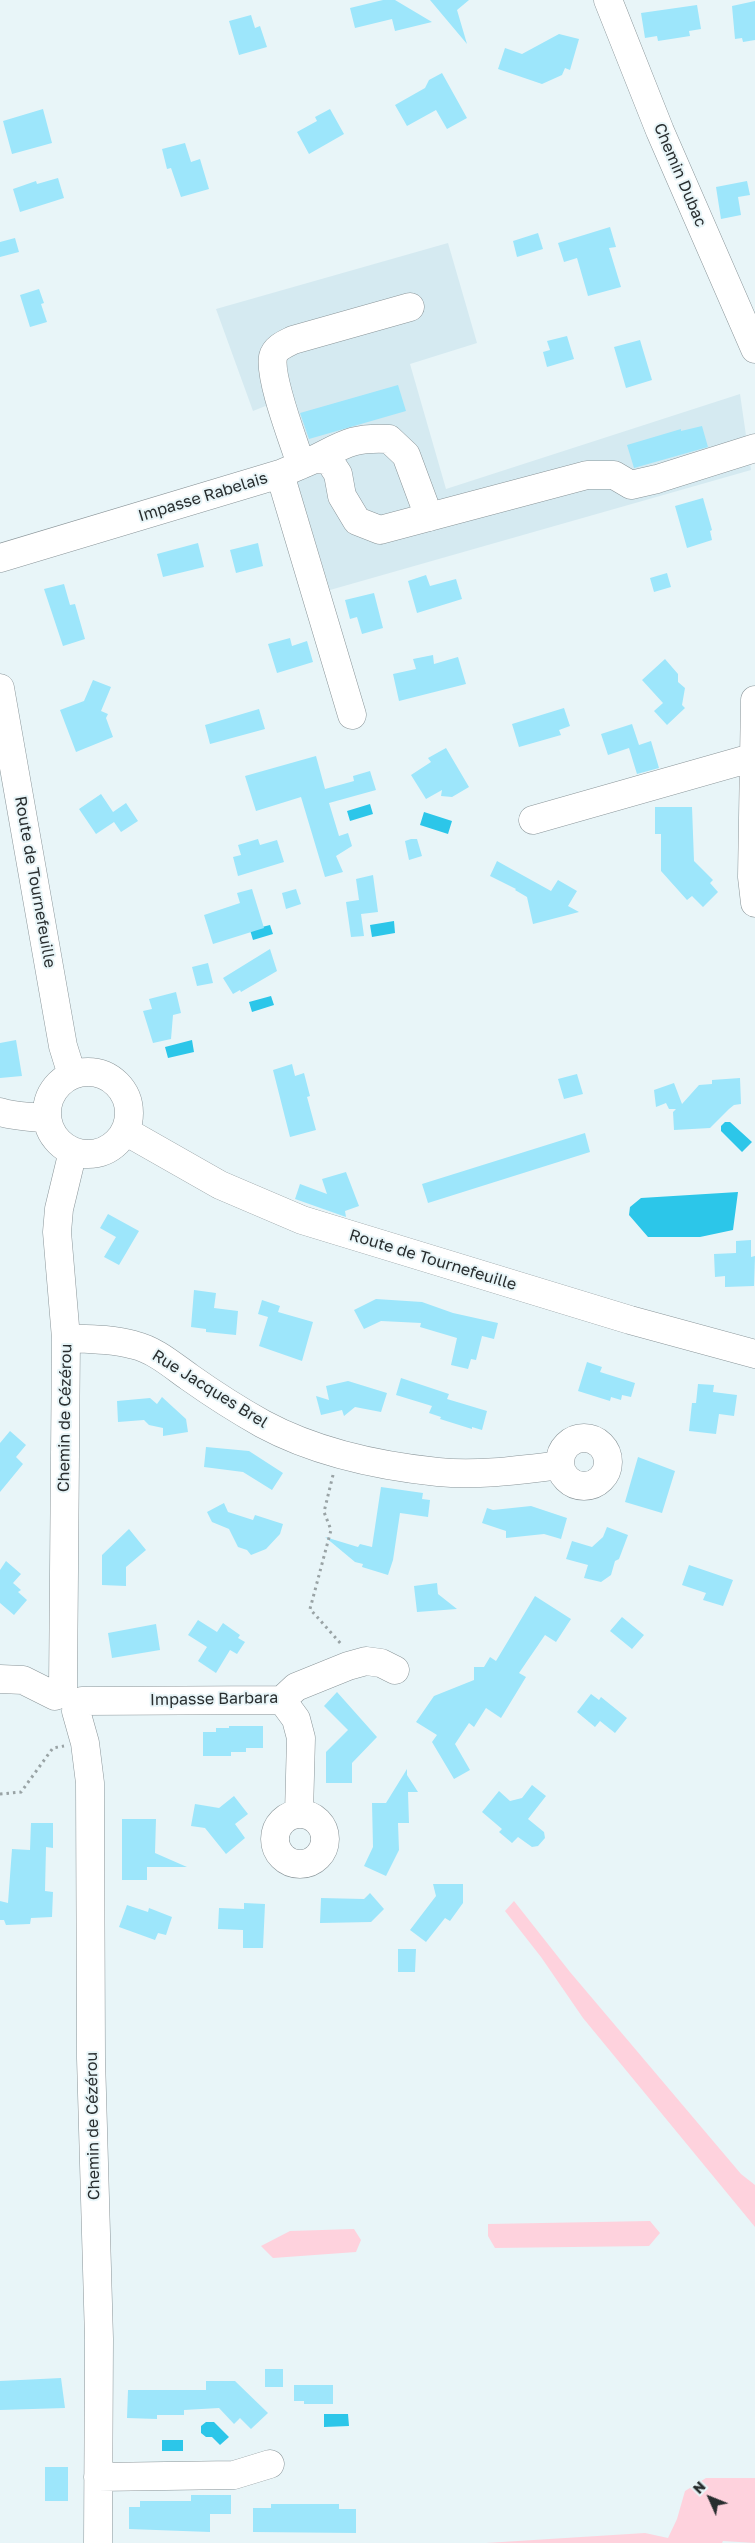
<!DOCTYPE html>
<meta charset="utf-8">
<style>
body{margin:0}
#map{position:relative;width:755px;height:2543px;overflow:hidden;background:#e8f5f8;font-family:"Golos Text",sans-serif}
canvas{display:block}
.north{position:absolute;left:685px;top:2473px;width:50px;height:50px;-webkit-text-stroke:4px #e8f5f8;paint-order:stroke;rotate:314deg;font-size:14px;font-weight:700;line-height:20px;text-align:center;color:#282d2e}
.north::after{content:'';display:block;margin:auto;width:18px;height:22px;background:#282d2e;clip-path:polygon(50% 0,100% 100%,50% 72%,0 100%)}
</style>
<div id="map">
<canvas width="755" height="2543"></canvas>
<div class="north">N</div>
</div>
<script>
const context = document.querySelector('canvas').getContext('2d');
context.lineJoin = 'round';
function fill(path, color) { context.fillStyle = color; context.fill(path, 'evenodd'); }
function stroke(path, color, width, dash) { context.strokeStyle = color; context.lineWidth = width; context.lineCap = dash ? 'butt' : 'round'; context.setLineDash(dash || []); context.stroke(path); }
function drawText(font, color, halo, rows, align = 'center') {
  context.font = font + ' "Golos Text",sans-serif'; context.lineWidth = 4; context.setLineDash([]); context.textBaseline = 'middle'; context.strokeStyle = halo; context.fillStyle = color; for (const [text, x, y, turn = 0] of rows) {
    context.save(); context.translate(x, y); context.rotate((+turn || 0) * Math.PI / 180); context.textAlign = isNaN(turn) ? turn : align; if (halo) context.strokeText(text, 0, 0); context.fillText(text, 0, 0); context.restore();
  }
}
const built = new Path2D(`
 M448 243 477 343 410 364 446 489 740 394 751 470 330 590 273 403 253 411 216 309Z`);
const green = new Path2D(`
 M514 1901 570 1972 741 2174 755 2185V2227L583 2018 541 1957 505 1911Z
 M650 2221 660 2233 649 2246 495 2248 488 2236V2224Z
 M354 2229 361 2240 356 2252 273 2258 261 2246 290 2231Z
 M706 2478H755V2543L723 2541 722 2543H486L645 2533 668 2538 677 2519 685 2491Z`);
const water = new Path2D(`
 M370 804 373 814 350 821 347 811Z
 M424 812 452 821 448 834 420 825Z
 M394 921 395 933 372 937 370 925Z
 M270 925 273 934 253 940 250 930Z
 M271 996 274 1005 252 1012 249 1002Z
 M192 1040 194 1052 168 1058 165 1047Z
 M725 1122H730L752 1142 742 1152 721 1131V1126Z
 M738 1192 733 1230 700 1237H648L629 1215 630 1207 641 1198Z
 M324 2414H348L349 2426 324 2427Z
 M206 2422H214L229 2437 220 2445 212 2437H206L201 2433V2426Z
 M162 2440H183V2451H162Z`);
const building = new Path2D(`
 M383 0H395L432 22 395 31 392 19 355 28 350 8Z
 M430 0H469L457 10 467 44Z
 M755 1V40L743 42 742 38 735 39 732 6Z
 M697 5 701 29 689 31 690 36 658 41 657 36 645 38 641 13Z
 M251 15 255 28 260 26 267 47 239 55 229 21Z
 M559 34 579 39 570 70 565 68 562 75 542 84 498 69 505 48 522 54Z
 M442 73 467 118 447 129 436 110 407 126 395 105 425 88 429 80Z
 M43 109 52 143 12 154 3 121Z
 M330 109 344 134 309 154 297 132 317 121 315 117Z
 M185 143 191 162 200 159 209 189 181 197 171 168 167 169 162 149Z
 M58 178 64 198 20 212 13 189 36 181 37 184Z
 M747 181 750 195 738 197 741 215 721 219 716 187Z
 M610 227 616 247 609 248 621 287 588 296 577 258 564 262 558 243Z
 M538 233 543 249 517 257 513 241Z
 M15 238 19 252 0 257V242Z
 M39 289 44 303 41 304 47 322 30 327 20 295Z
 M567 336 574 359 547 367 543 352 550 350 547 341Z
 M640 340 652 380 626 388 614 347Z
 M398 385 406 411 309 439 300 413Z
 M702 426 708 447 634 468 627 445 681 429V431Z
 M703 498 712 530 710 531 712 540 687 548 675 506Z
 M198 543 204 567 163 577 157 554Z
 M258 543 263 566 236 573 230 550Z
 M667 573 671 587 654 592 650 578Z
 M426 575 430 586 456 579 462 599 417 613 408 581Z
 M64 584 70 605 75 604 85 639 63 646 44 589Z
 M374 593 383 628 362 634 357 617 350 619 345 600Z
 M290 638 292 646 307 641 313 662 277 673 268 644Z
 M433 655 434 664 458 657 466 684 399 701 393 674 416 669 413 659Z
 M665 659 678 674V682L685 688 682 705 685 708 667 725 654 711 663 703 642 680Z
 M93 680 111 687 101 711 108 714 106 718 113 737 76 752 60 710 84 701Z
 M564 708 570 726 559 730 561 735 519 747 512 724Z
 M259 709 265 729 210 744 205 725Z
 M632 724 639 745 651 741 659 768 637 774 629 748 608 755 601 734Z
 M446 748 469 787 452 797 441 796 442 790 426 799 411 775 431 762 428 758Z
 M316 756 325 789 354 781 353 776 370 771 376 790 329 803 339 836 348 833 352 846 336 856 343 872 325 877 301 797 256 811 245 776Z
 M101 794 113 812 126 803 138 821 121 832 114 822 96 834 79 809Z
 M655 807H692L694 861 713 880 710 883 718 892 703 907 692 896 687 900 661 871V834H655Z
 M258 839 260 845 277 840 284 862 238 876 233 857 241 855 238 845Z
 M411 839H417L422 856 409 860 405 841Z
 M497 861 551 891 558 880 577 891 568 906 579 912 533 924 527 897 515 890 516 889 490 876Z
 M373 875 378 912 361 914 364 936 351 937 346 902 359 900 356 879Z
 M252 889 264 928 213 944 204 915 240 903 237 893Z
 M296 889 301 904 286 909 282 893Z
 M270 949 277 971 241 992 240 990 233 994 223 978Z
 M208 963 213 983 197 986 192 967Z
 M176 992 181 1013 173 1015 171 1039 153 1043 143 1011 152 1009 149 999Z
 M16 1040 22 1076 0 1078V1043Z
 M292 1064 295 1076 304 1073 310 1096 307 1097 316 1130 290 1137 273 1070Z
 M577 1074 583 1094 564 1099 558 1079Z
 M740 1078 741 1104 734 1105 729 1109 710 1128 674 1130 673 1112 676 1109H669L666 1103 656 1107 654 1090 674 1083 682 1104 699 1085 712 1084V1080Z
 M585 1133 590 1152 428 1203 422 1184Z
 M346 1172 359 1206 345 1211 346 1217 295 1199 300 1184 327 1194 322 1179Z
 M108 1214 139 1231 119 1265 104 1257 116 1237 100 1228Z
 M751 1240V1257L755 1256 754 1286 725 1287V1276L715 1277 714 1254 736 1253V1241Z
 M194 1290 216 1293 214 1308 238 1311 236 1335 206 1332V1329L191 1327Z
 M376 1299 422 1302 453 1313 498 1323 494 1339 482 1336 476 1360 471 1359 468 1369 451 1365 457 1338 420 1327 421 1323 381 1321 364 1329 354 1310Z
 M262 1300 280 1306 278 1312 313 1322 302 1361 259 1346 268 1317 258 1314Z
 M587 1362 602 1367 600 1372 635 1383 631 1397 622 1395 621 1400 611 1397 610 1401 578 1391Z
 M401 1378 449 1394 447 1399 487 1411 482 1430 472 1427V1429L440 1419 441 1417 429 1413 432 1406 396 1395Z
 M348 1381 387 1393 381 1412 355 1407 344 1416 342 1410 321 1415 316 1396 329 1400 326 1386Z
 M698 1384 714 1385 713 1392 737 1395 734 1416 719 1414 716 1434 689 1431 692 1403H696Z
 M162 1397 186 1419 188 1432 163 1436V1428L149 1425 144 1420 118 1422 117 1401 150 1398 157 1404Z
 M10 1431 26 1445 16 1457 23 1464 0 1492V1443Z
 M206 1447 249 1451 283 1473 272 1490 243 1472 204 1467Z
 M638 1457 675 1471 662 1513 625 1502Z
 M381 1487 423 1493 422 1499 430 1500 428 1517 400 1513 393 1560 388 1575 362 1567 363 1564 355 1562 325 1537 358 1547 360 1544 372 1547Z
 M224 1503 228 1512 253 1520 255 1515 283 1524 280 1534 266 1549 251 1555 247 1550 238 1547 229 1529 212 1522 207 1512Z
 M531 1506 567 1518 561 1539 544 1534 506 1538V1531L482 1523 487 1508 493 1510Z
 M607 1527 628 1535 619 1559 615 1561 611 1575 601 1582 584 1578 588 1565 566 1559 572 1541 592 1547 603 1537Z
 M129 1529 146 1550 126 1567V1586L102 1585V1555Z
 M6 1561 21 1574 13 1583 21 1590 18 1592 27 1600 14 1615 0 1603V1570Z
 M689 1565 733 1580 723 1606 703 1600 706 1593 682 1585Z
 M437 1583 438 1594 457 1609 417 1612 414 1586Z
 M535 1596 571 1619 556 1642 545 1635 519 1673 526 1677 501 1718 486 1708 474 1727 469 1723 455 1744 470 1770 454 1779 432 1742 437 1735 416 1722 434 1696 474 1680V1667H484L490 1657 496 1661Z
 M622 1617 644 1635 632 1649 610 1631Z
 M198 1620 217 1632 223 1623 240 1635 238 1638 245 1642 237 1654 230 1650 216 1673 198 1661 207 1647 188 1635Z
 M156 1624 160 1650 112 1658 108 1633Z
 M337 1692 377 1737 352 1763V1783H326V1752L348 1730 324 1706Z
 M591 1694 599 1700 601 1697 627 1718 615 1733 600 1721 595 1727 577 1712Z
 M229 1726H263V1748H246V1752H231V1756H203V1732H216V1728H229Z
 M407 1769V1775L418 1792H408L409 1823H398L399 1850 386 1876 364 1866 373 1847 372 1803H386Z
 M532 1785 546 1796 528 1819 544 1832 545 1838 538 1846 532 1847 518 1837 512 1843 499 1832 502 1829 482 1812 499 1791 510 1801 522 1798Z
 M234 1796 248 1814 235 1824 245 1838 226 1854 205 1828 191 1826 195 1804 219 1808Z
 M122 1819H156L155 1853 187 1867H147V1880H122Z
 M31 1823H53V1848L46 1847 45 1891 53 1892 52 1917 31 1918 30 1924 6 1925 4 1920H0V1901L8 1903 12 1849 30 1850Z
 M433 1884H463V1903L450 1921 445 1918 426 1942 410 1930 436 1896Z
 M370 1893 384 1909 371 1922 320 1923 321 1898 364 1899Z
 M244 1903 265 1904 263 1948H243V1930L218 1929 219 1908 244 1909Z
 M127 1905 148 1912 149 1908 172 1917 166 1935 158 1933 155 1940 119 1927Z
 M398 1949H416L415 1972H398Z
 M265 2369H283V2387H265Z
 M61 2378 65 2408 0 2410V2381Z
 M206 2381H235L268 2413 251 2429 240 2418 234 2424 219 2408 184 2410V2415H157V2419L127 2418 128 2390H206Z
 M294 2385H333V2404H304V2401H294Z
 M45 2467H68V2501H45Z
 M191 2495H231V2514H210V2532L129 2529V2507H140V2501H191Z
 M271 2504H339V2509H356V2533L253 2532V2508H271Z`);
const path = new Path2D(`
 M333 1475 324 1512 331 1530 310 1609 342 1645
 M0 1794 21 1792 53 1748 64 1746`);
const minor = new Path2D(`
 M608 0 660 131 755 349
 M315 459C345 444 354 437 389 439L406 455 429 517
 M301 465C294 442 269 379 273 357 275 348 285 344 293 340L410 307
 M280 474 315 459 329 460 338 474 342 496 357 521 380 530 587 475H614L631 485 657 479 755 448
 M0 558 280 474 352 715
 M0 688 63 1046 72 1075
 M755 700 752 877 755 903
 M533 820 755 757
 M47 1113a41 41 0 1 1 82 0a41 41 0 1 1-82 0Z
 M0 1112C15 1117 31 1116 47 1119
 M125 1131 220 1185 302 1220 630 1320 755 1354
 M66 1338C89 1339 112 1339 134 1345 155 1350 172 1365 189 1377 213 1394 238 1410 263 1424 315 1452 380 1466 438 1472 478 1476 520 1470 560 1465
 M560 1462a24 24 0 1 1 48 0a24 24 0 1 1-48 0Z
 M0 1679 23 1680 55 1696
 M63 1688 66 1338 57 1232 59 1209 73 1151
 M282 1700 296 1719 301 1738 299 1813
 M82 1701 282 1700 296 1687 348 1666 366 1661 381 1663 395 1670
 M76 1711 85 1743 90 1783 91 2058 99 2339 98 2543
 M275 1839a25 25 0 1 1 50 0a25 25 0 1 1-50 0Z
 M98 2477 234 2475 270 2464`);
const streetNames = [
 ["Chemin Dubac",680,175,67],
 ["Impasse Rabelais",203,497,-17],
 ["Route de Tournefeuille",35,882,80],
 ["Route de Tournefeuille",433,1260,17],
 ["Rue Jacques Brel",210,1389,32],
 ["Chemin de Cézérou",65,1418,-89],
 ["Impasse Barbara",214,1699,-1],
 ["Chemin de Cézérou",93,2126,-91]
];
fill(built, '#d5eaf1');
fill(green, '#fed2dd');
fill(water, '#2cc6e9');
fill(building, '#9de6fb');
stroke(minor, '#8a9599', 29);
stroke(path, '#99a3a5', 3, [2.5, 4]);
stroke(minor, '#fff', 28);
drawText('16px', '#282d2e', '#e8f5f8', streetNames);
</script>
